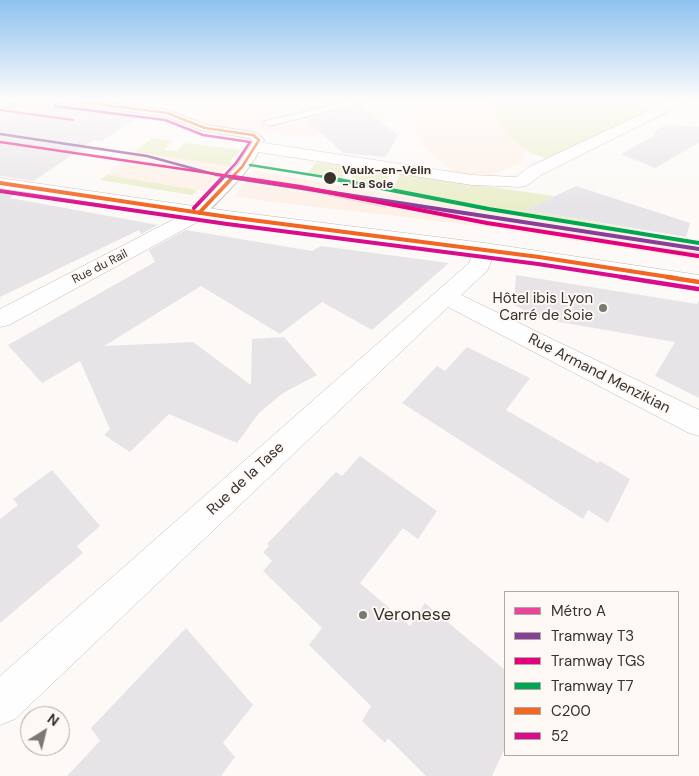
<!DOCTYPE html>
<meta charset="utf-8">
<style>
body{margin:0}
#map{position:relative;width:699px;height:776px;overflow:hidden;background:#fcf9f6;font-family:"DM Sans",sans-serif}
canvas{display:block}
.legend{position:absolute;left:504px;top:591px;width:175px;height:165px;box-sizing:border-box;background:#fef8f4;border:1px solid #aea9a5;margin:0;padding:6px 9px;list-style:none;font-size:15px;color:#37322e}
.legend li{display:flex;align-items:center;gap:10px;height:25px}
.legend b{width:25px;border:1px solid #aea9a5}
.north{position:absolute;left:20px;top:706px;width:50px;height:50px;box-sizing:border-box;background:#fef8f4;border:1px solid #aea9a5;border-radius:50%;rotate:36deg;font-size:14px;font-weight:700;line-height:20px;text-align:center;color:#37322e}
.north::after{content:'';display:block;margin:auto;width:18px;height:22px;background:#7c7874;clip-path:polygon(50% 0,100% 100%,50% 72%,0 100%)}
</style>
<div id="map">
<canvas width="699" height="776"></canvas>
<ul class="legend">
<li><b style="height:6px;background:#eb4599"></b>Métro A</li>
<li><b style="height:6px;background:#873f98"></b>Tramway T3</li>
<li><b style="height:6px;background:#e5007d"></b>Tramway TGS</li>
<li><b style="height:6px;background:#00a651"></b>Tramway T7</li>
<li><b style="height:6px;background:#f26522"></b>C200</li>
<li><b style="height:6px;background:#d80d8c"></b>52</li>
</ul>
<div class="north">N</div>
</div>
<script>
const context = document.querySelector('canvas').getContext('2d');
context.lineJoin = 'round';
function fill(path, color) { context.fillStyle = color; context.fill(path, 'evenodd'); }
function stroke(path, color, width, dash) { context.strokeStyle = color; context.lineWidth = width; context.lineCap = dash ? 'butt' : 'round'; context.setLineDash(dash || []); context.stroke(path); }
function drawText(font, color, halo, rows, align = 'center') {
  context.font = font + ' "DM Sans",sans-serif'; context.lineWidth = 4; context.setLineDash([]); context.textBaseline = 'middle'; context.strokeStyle = halo; context.fillStyle = color; for (const [text, x, y, turn = 0] of rows) {
    context.save(); context.translate(x, y); context.rotate((+turn || 0) * Math.PI / 180); context.textAlign = isNaN(turn) ? turn : align; if (halo) context.strokeText(text, 0, 0); context.fillText(text, 0, 0); context.restore();
  }
}
const built = new Path2D(`
 M127 99H490L491 108 495 118 527 151 522 163 491 175 465 174 455 172 439 161 424 148 416 131 415 114 308 137 214 126 206 123 188 111 191 108Z
 M134 152 229 166 205 191 197 190 192 195 100 180Z
 M256 171 389 194 392 190 637 232 643 231 645 235 699 243V260L481 226 266 201 234 196Z`);
const green = new Path2D(`
 M490 99H698L563 164C552 160 540 157 529 152 515 145 491 116 490 99Z
 M152 138 173 141 164 150 176 151 185 143 241 150 230 161 232 162 229 166 134 152Z
 M316 162 349 166 342 178 308 173Z
 M358 168 391 173 385 184 351 179Z
 M400 174 554 196 526 210 643 231 637 232 392 190Z
 M107 175 197 190 192 195 100 180Z`);
const building = new Path2D(`
 M21 99H50L56 104 140 115 102 141 95 140 91 142 34 181 0 176V100L15 102Z
 M98 99H162L152 106Z
 M321 99H348L314 107Z
 M359 105 398 135 386 157 343 153 306 119Z
 M671 125 699 127V143L655 168 621 154 653 136 655 131 661 127Z
 M576 186 690 223 686 237 525 210Z
 M0 190 17 193 10 198 158 225 141 234 139 230 0 297Z
 M186 230 312 251 321 246 449 263 372 330 322 302 280 334 201 286 104 346 193 342 251 385 252 339 284 337 317 375 283 393 259 413 237 443 169 414 130 452 104 435 110 429 80 361 42 383 8 345 155 262 149 250Z
 M516 275 697 304 699 301V398L655 376 675 342 542 319 514 305Z
 M467 347 530 378 506 410 598 463 600 461 630 479 608 523 588 510 583 519 402 403 437 366 445 371Z
 M360 456 437 511 418 539 403 528 360 583 410 626 425 603 505 670V748L492 776H426L388 738 385 743 362 721 371 706 309 645 322 628 263 571 272 561 263 552 269 546 267 544 336 472 342 476Z
 M52 470 100 526 77 546 83 553 0 623V519L18 505 13 499Z
 M186 628 253 705 223 743 235 757 221 776H67L100 741 91 728Z`);
const lane = new Path2D(`
 M52 99H81L167 110 207 125 257 133 264 140C253 170 225 193 204 216L199 217 192 213 238 165 253 141 250 138 201 130 165 116 56 102Z
 M358 99H375L269 126 264 123 265 121Z`);
const street = new Path2D(`
 M673 99H692L541 175 526 186 520 187 472 185 258 152 252 150 250 147 252 144 258 142 472 175 516 177 529 167Z
 M0 178 228 211 485 243 699 275V289L493 257 487 271 461 295 699 410V436L689 433 448 307 15 719 0 725V676L469 263 472 255 203 219 9 325 0 327V309L180 216 0 188Z`);
const tram = new Path2D(`
 M269 183 385 207
 M638 246 699 253`);
const bus1Far2 = new Path2D(`
 M59 99 167 113 205 128 253 135 259 140 242 167 231 178`);
const bus1Far1 = new Path2D(`
 M0 183 228 217 539 257 675 278
 M199 213 233 177`);
const bus1 = new Path2D(`
 M667 277 699 282`);
const bus2Far2 = new Path2D(`
 M55 106 165 120 203 135 250 142 236 163 222 178`);
const bus2Far1 = new Path2D(`
 M0 191 227 224 538 264 629 278
 M194 208 223 177`);
const bus2 = new Path2D(`
 M621 277 698 289`);
const tram1Far1 = new Path2D(`
 M0 134 147 156 217 175 238 178`);
const tram1 = new Path2D(`
 M230 177 699 249`);
const tram2Far1 = new Path2D(`
 M0 142 243 178`);
const tram2 = new Path2D(`
 M234 177 301 187 487 223 698 256`);
const tram3Far1 = new Path2D(`
 M250 165 331 178`);
const tram3 = new Path2D(`
 M324 177 489 209 699 243`);
const metro1 = new Path2D(`
 M0 109 73 119 75 120 73 121 0 111Z`);
const markers = [
 [330,178,7,"#37322e"],
 [603,308,5,"#7c7874"],
 [363,615,5,"#7c7874"]
];
const farStopnames = [
 ["Vaulx-en-Velin",342,171],
 ["- La Soie",342,185]
];
const farStreetnames = [
 ["Rue du Rail",100,267,-27]
];
const poiNames = [
 ["Hôtel ibis Lyon",593,299],
 ["Carré de Soie",593,316]
];
const streetNames = [
 ["Rue Armand Menzikian",599,374,27],
 ["Rue de la Tase",246,479,-43]
];
const nearPoinames = [
 ["Veronese",373,615]
];
fill(built, '#fdf0e7');
fill(green, '#e9eec9');
fill(building, '#e7e4e8');
stroke(lane, '#bfbbb8', 2);
stroke(street, '#bfbbb8', 1);
fill(lane, '#fffefe');
fill(street, '#fffefe');
stroke(tram, '#dcdad9', 1);
stroke(bus1Far2, '#f26522', 2.5);
stroke(bus1Far1, '#f26522', 4);
stroke(bus1, '#f26522', 4.5);
stroke(bus2Far2, '#d80d8c', 2.5);
stroke(bus2Far1, '#d80d8c', 4);
stroke(bus2, '#d80d8c', 4.5);
stroke(tram1Far1, '#873f98', 2.5);
stroke(tram1, '#873f98', 4);
stroke(tram2Far1, '#e5007d', 2.5);
stroke(tram2, '#e5007d', 4);
stroke(tram3Far1, '#00a651', 2.5);
stroke(tram3, '#00a651', 4);
fill(metro1, '#eb4599');
const sky = context.createLinearGradient(0, 0, 0, 208);
sky.addColorStop(0, '#8dc2f0');
sky.addColorStop(0.48, '#fefcfb');
sky.addColorStop(1, '#fefcfb00');
context.fillStyle = sky;
context.fillRect(0, 0, 699, 208);
for (const [x, y, r, color] of markers) { const dot = new Path2D(); dot.arc(x, y, r, 0, 2 * Math.PI); context.fillStyle = color; context.fill(dot); stroke(dot, '#fef8f4', 2); }
drawText('bold 12px', '#37322e', '#fef8f4', farStopnames, 'left');
drawText('12px', '#37322e', '#fef8f4', farStreetnames);
drawText('15px', '#37322e', '#fef8f4', poiNames, 'right');
drawText('15px', '#37322e', '#fef8f4', streetNames);
drawText('18px', '#37322e', '#fef8f4', nearPoinames, 'left');
</script>
